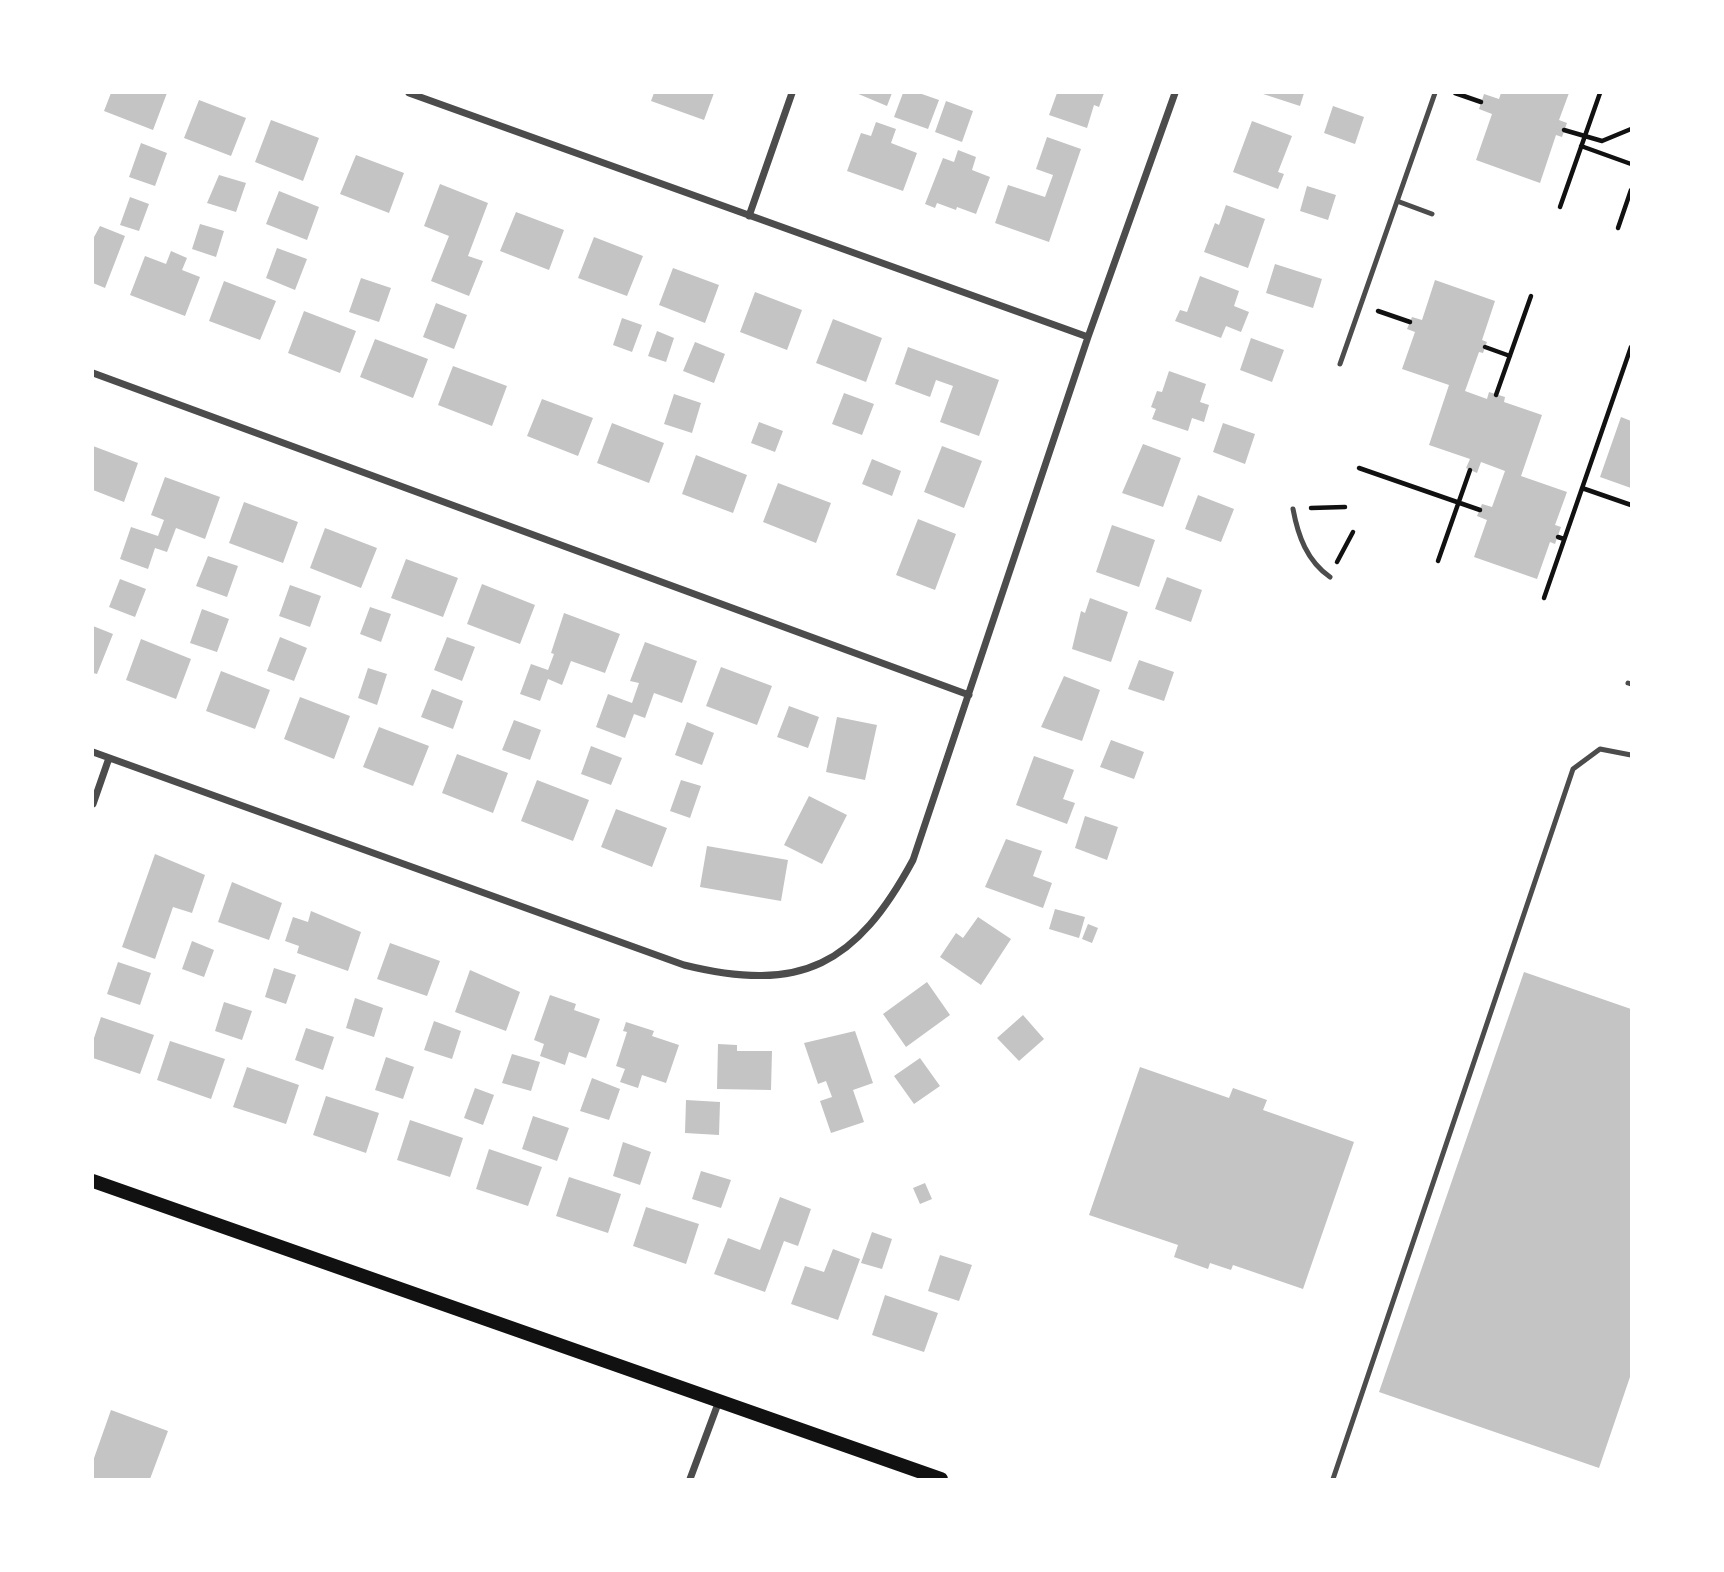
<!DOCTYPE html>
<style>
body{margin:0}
#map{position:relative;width:1724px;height:1572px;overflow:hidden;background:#fff;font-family:Rubik,sans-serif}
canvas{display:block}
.frame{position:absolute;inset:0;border:94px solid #fff;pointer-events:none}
</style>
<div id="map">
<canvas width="1724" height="1572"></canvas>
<div class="frame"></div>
</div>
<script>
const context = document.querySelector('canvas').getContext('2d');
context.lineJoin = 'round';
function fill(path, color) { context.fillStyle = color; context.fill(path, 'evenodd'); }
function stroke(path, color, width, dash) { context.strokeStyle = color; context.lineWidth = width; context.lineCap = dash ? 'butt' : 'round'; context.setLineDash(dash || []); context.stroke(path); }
const building = new Path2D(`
 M111 93H167L153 130 104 111Z
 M654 93H714L704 120 651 101Z
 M856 93H892L887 106Z
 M903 93H919L939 100 928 129 894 117Z
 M1057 93H1104L1099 107 1094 105 1087 128 1049 115Z
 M1260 93H1304L1300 106Z
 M1501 93H1569L1559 120 1567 123 1562 137 1556 135 1540 183 1476 160 1492 114 1479 109 1484 94 1499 99Z
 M199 100 246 118 231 156 184 138Z
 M946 101 973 111 962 142 935 132Z
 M1333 106 1364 117 1355 144 1324 133Z
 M271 120 319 138 303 181 255 162Z
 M1252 121 1292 136 1278 172 1284 174 1278 189 1233 172Z
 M876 122 896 129 891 143 917 153 903 191 847 171 861 133 871 136Z
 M1047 137 1081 149 1049 242 995 223 1008 185 1045 197 1053 175 1036 169Z
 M141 143 167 153 155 186 129 177Z
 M958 150 976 157 972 170 990 177 976 214 957 207 956 210 937 203 935 208 925 204 943 158 954 162Z
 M356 155 404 173 389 213 340 194Z
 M219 175 246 183 236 212 207 203Z
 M440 184 488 203 468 256 483 261 469 296 431 281 449 236 424 226Z
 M1307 186 1336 195 1328 220 1300 211Z
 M279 191 319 207 307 240 266 224Z
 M130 197 149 204 139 231 120 225Z
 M1226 205 1265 219 1248 268 1204 252 1215 223 1219 225Z
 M516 212 564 230 549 270 500 251Z
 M200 224 224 231 216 257 192 249Z
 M100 226 125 236 105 288 93 283V239Z
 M594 237 643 256 627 296 578 278Z
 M277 248 307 259 295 290 266 278Z
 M171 251 187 258 182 270 200 277 185 316 130 295 145 256 166 264Z
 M1275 264 1322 279 1313 308 1266 293Z
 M673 268 719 285 705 323 659 305Z
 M1200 276 1239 291 1234 306 1249 312 1241 332 1226 326 1221 338 1175 321 1180 310 1187 312Z
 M361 278 391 288 379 322 349 312Z
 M1435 280 1495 301 1482 340 1487 342 1483 353 1479 352 1465 391 1487 399 1489 392 1505 397 1504 402 1542 415 1521 476 1567 492 1555 525 1561 527 1555 544 1550 542 1537 579 1474 557 1487 520 1477 516 1482 504 1492 507 1505 471 1481 462 1477 473 1466 468 1470 459 1429 445 1449 385 1402 369 1415 332 1407 329 1412 317 1422 320Z
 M224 281 276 301 260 340 209 321Z
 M755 292 802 310 787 350 740 332Z
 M436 303 467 315 454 349 423 337Z
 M304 311 356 331 340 373 288 353Z
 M622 318 642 325 632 352 613 345Z
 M833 319 882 338 866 382 816 363Z
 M657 331 674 338 666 362 648 356Z
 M1251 338 1284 350 1272 382 1240 370Z
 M375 339 428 359 413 398 360 377Z
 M695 342 725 354 714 383 683 371Z
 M908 347 999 380 979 436 940 422 953 386 936 380 930 397 895 384Z
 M453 366 507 386 492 426 438 405Z
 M1169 371 1206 384 1200 402 1209 405 1204 422 1192 418 1188 431 1152 419 1156 409 1151 407 1157 391 1162 392Z
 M844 393 874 404 862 435 832 424Z
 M674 394 701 403 692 433 664 424Z
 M542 399 593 418 578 456 527 436Z
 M1621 417 1631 421V488L1600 477Z
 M759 422 783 431 775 452 751 443Z
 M612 423 664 443 649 483 597 463Z
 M1223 423 1255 434 1245 464 1213 452Z
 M1143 444 1181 458 1163 507 1122 493Z
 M93 446 138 463 124 502 93 490Z
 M942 446 982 461 964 508 924 492Z
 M696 455 747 475 733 513 682 494Z
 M872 459 901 471 892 496 862 484Z
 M165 477 220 497 205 539 176 528 167 552 155 548 148 569 120 559 131 527 158 536 164 520 151 515Z
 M778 483 831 503 816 543 763 522Z
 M1198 495 1234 509 1221 542 1185 529Z
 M244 502 298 522 283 563 229 543Z
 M918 519 956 534 935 590 896 575Z
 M1112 525 1155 540 1139 587 1096 572Z
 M325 528 377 548 361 588 310 568Z
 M208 556 238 566 227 597 196 586Z
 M406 559 458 578 443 617 391 598Z
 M1167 577 1202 590 1191 622 1155 609Z
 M120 579 146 589 135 617 109 607Z
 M482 584 535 605 520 644 467 624Z
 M290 585 321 596 310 627 279 616Z
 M1090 598 1128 612 1111 662 1072 649 1081 611 1085 613Z
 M370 607 391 614 381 642 360 634Z
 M202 609 229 619 217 652 190 643Z
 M564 613 620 634 605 673 571 661 562 685 548 679 540 701 520 694 531 664 548 670 554 654 551 653Z
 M93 626 113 634 97 674 93 673Z
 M280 637 307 648 294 681 267 671Z
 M447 637 475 647 462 681 434 670Z
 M141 639 191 659 176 699 126 680Z
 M645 642 697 661 682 703 654 693 645 718 634 714 625 738 596 727 608 694 632 703 639 683 630 681Z
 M1139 660 1174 672 1164 701 1128 689Z
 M721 667 772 686 757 725 706 706Z
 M368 668 387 674 377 705 358 698Z
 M221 671 270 690 255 729 206 711Z
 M1064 676 1100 690 1082 741 1041 727Z
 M432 689 463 701 453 729 421 717Z
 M300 697 350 716 334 759 284 739Z
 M789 706 819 717 808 748 777 737Z
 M837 717 877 725 865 780 826 772Z
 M514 720 541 730 530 760 502 750Z
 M687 722 714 733 702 765 675 755Z
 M379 727 429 746 413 786 363 767Z
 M1111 740 1144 752 1134 779 1100 767Z
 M591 746 622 758 611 785 581 774Z
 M457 754 508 773 493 813 442 793Z
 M1034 756 1074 770 1063 799 1075 803 1067 824 1016 805Z
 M537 780 589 800 573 841 521 821Z
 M681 780 701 786 690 818 670 811Z
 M809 796 847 815 822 864 784 845Z
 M616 809 667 828 652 867 601 847Z
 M1085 816 1118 827 1107 860 1075 848Z
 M1006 839 1042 851 1033 876 1052 883 1043 908 985 887Z
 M707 846 788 860 781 901 700 887Z
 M155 854 205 875 192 913 173 907 155 959 122 947Z
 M232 882 282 903 269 940 218 922Z
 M1055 909 1085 917 1079 938 1049 929Z
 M311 911 361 932 348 971 297 953 299 946 285 941 293 917 308 922Z
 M978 917 1011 939 981 985 940 957 956 933 963 938Z
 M1088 924 1098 928 1092 943 1082 939Z
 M192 941 214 950 204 977 182 969Z
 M390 943 440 961 427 996 377 979Z
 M118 962 151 973 140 1005 107 994Z
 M274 968 296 975 286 1004 265 997Z
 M470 970 520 992 506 1031 455 1012Z
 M1524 972 1631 1009V1374L1599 1468 1379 1392Z
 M927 982 950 1015 906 1047 883 1014Z
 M550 995 576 1004 574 1010 600 1019 586 1058 569 1052 565 1065 540 1056 544 1044 534 1040Z
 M355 998 383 1008 374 1037 346 1028Z
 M224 1002 252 1011 242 1040 215 1031Z
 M1023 1015 1044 1039 1019 1061 997 1038Z
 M101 1017 154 1035 140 1074 93 1058V1041Z
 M434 1021 461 1031 452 1059 424 1050Z
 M626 1022 654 1031 652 1036 679 1045 666 1083 642 1075 638 1088 620 1082 625 1069 616 1066 627 1032 623 1031Z
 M306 1028 334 1037 323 1070 295 1060Z
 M855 1031 873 1083 853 1090 864 1122 831 1133 820 1101 832 1097 826 1081 818 1084 804 1043Z
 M170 1041 225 1059 211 1099 157 1080Z
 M718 1044 737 1045V1051H772L771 1090 717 1089Z
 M512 1054 540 1062 531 1091 502 1083Z
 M386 1057 414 1067 403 1099 375 1090Z
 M920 1058 940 1086 914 1104 894 1076Z
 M247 1067 299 1085 286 1124 233 1107Z
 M1140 1067 1229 1098 1233 1088 1267 1100 1263 1110 1354 1142 1303 1289 1233 1265 1231 1270 1210 1263 1208 1269 1174 1257 1178 1245 1089 1215Z
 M592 1078 620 1089 609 1120 580 1111Z
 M475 1088 494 1095 483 1125 464 1118Z
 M326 1096 379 1113 366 1153 313 1135Z
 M686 1100 720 1102 719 1135 685 1133Z
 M533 1116 569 1128 557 1161 522 1149Z
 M410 1120 463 1138 450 1177 397 1160Z
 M623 1142 651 1152 640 1185 613 1176Z
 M489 1149 542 1167 528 1206 476 1189Z
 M701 1171 731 1180 721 1208 692 1199Z
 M569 1177 621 1194 608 1233 556 1216Z
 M925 1183 932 1199 920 1204 913 1188Z
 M780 1197 811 1209 798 1246 784 1241 765 1292 714 1274 728 1238 760 1250Z
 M646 1207 699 1224 686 1264 633 1246Z
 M872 1232 892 1239 882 1269 861 1263Z
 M833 1249 860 1259 838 1320 791 1304 805 1266 824 1272Z
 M940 1255 972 1265 959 1301 928 1291Z
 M885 1295 938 1313 924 1352 872 1335Z
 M111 1410 168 1431 150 1479 93 1478V1461Z`);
const path = new Path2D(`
 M1455 93 1481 102
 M1564 130 1602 141 1631 129
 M1581 146 1631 164
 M1560 207 1600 93
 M1618 228 1631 190
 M1378 311 1410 322
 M1485 347 1510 356
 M1496 395 1531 296
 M1359 468 1480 510
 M1582 488 1631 505
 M1311 508 1345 507
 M1558 537 1564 539
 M1438 561 1470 470
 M1337 562 1353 532
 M1544 598 1631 347`);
const service = new Path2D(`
 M1397 201 1432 214
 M1340 364 1435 93
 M1293 509C1298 536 1307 561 1330 577
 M1628 683 1631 684
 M1333 1479 1573 769 1600 749 1631 755`);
const minor = new Path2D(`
 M409 93 1088 337
 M749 216 792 93
 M93 373 969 695
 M93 752 684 965C802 994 856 965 913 860L1088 337 1175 93
 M93 804 109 758
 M690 1479 719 1401`);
const secondary = new Path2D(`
 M93 1181 941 1479`);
fill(building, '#c4c4c4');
stroke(path, '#111', 4.5);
stroke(service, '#4c4c4c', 5);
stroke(minor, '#4c4c4c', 7);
stroke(secondary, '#111', 14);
</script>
